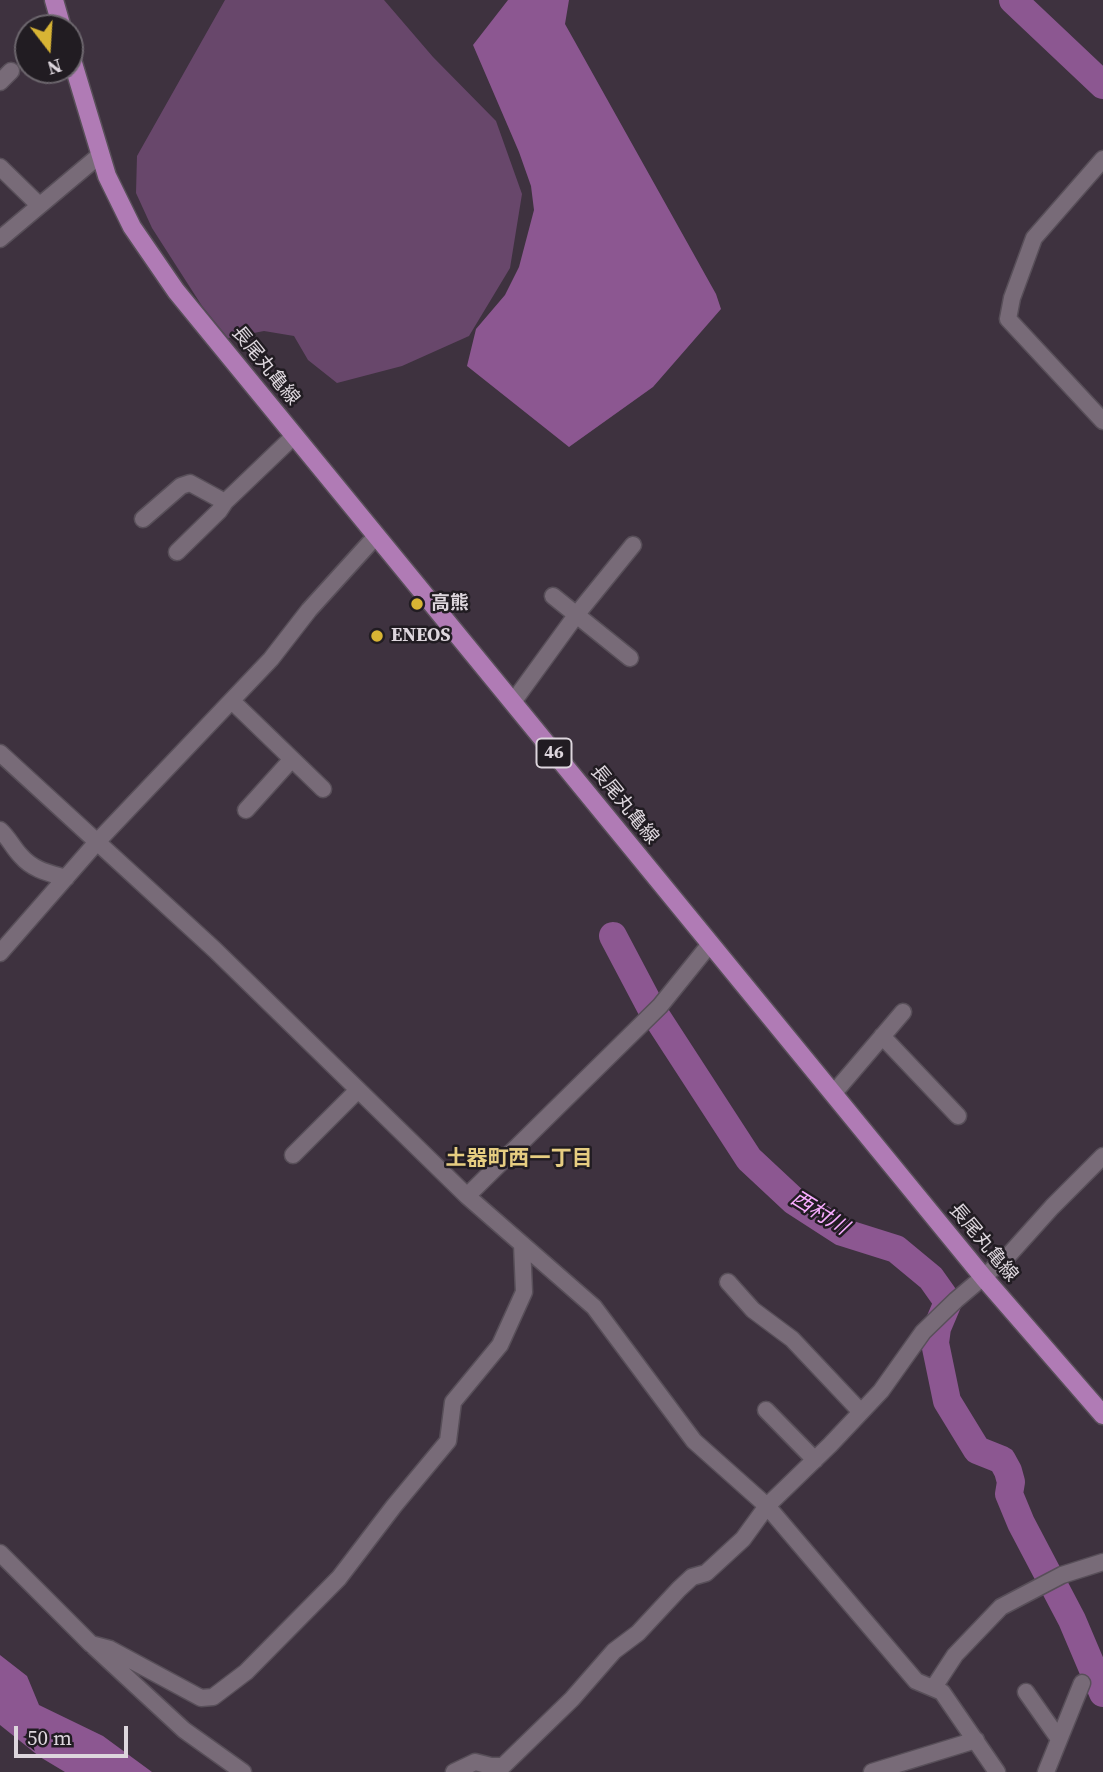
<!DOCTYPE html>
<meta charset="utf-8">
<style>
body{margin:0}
#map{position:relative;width:1103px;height:1772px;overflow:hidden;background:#3e323f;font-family:"Source Serif 4",serif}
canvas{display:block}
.north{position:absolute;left:14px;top:14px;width:70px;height:70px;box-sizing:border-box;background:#211c22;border:2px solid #6c666d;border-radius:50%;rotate:163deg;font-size:19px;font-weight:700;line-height:28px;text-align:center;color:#ddd6dd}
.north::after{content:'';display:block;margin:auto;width:24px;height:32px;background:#d8b434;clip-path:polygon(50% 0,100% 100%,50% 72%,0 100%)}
.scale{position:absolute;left:14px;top:1726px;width:114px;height:32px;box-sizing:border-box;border:4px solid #ddd6dd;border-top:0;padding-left:9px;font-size:21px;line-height:24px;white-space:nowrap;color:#ddd6dd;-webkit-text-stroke:5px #211c22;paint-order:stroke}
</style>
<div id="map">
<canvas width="1103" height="1772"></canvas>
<div class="north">N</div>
<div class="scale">50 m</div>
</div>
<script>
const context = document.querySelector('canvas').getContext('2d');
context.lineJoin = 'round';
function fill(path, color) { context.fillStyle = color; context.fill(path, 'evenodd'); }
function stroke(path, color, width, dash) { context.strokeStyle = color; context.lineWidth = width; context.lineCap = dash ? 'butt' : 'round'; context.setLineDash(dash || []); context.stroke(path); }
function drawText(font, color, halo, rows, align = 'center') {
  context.font = font + ' "Source Serif 4","Noto Sans JP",serif'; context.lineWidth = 5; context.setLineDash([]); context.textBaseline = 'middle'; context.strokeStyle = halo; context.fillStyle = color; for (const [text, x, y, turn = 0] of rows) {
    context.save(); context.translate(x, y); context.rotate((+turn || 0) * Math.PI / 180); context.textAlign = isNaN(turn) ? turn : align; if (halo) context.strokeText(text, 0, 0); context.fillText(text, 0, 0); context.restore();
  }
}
const green = new Path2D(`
 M225 0H384L433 57 496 121 522 194 510 268 469 336 402 366 337 383 308 360 294 336 264 331 228 338 202 306 152 228 136 193 137 156Z`);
const water = new Path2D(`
 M508 0H569L565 24 716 294 721 309 653 387 569 447 467 366 476 329 505 295 519 267 534 210 531 186 519 152 473 45Z
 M0 1655 27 1676 39 1705 103 1736 152 1772H65L40 1757 0 1725Z`);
const river = new Path2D(`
 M1013 0 1103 85
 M613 936 651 1008 749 1159 794 1201 842 1232 896 1249 931 1278 948 1302 937 1328 935 1343 947 1401 977 1450 1002 1460 1008 1471 1011 1482 1009 1494 1021 1523 1072 1620 1103 1693`);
const minor = new Path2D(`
 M0 82 11 71
 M1103 159 1034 238 1012 298 1008 319 1103 421
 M0 167 39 205
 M0 239 101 154
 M143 519 181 486 190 483 225 502
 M177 552 219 511 225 502 295 435
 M553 596 630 658
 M232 701 323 789
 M513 702 577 614 633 545
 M0 753 215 950 467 1196 594 1307 694 1441 767 1506 916 1681 942 1692 997 1772
 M246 810 292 759
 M0 830C9 838 13 848 21 856 33 870 49 873 66 878
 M0 953 97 842 271 659 309 610 376 536
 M882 1036 958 1116
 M833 1094 903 1012
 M293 1155 358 1090
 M467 1196 660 1006 710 944
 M728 1282 753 1310 792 1339 860 1411
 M766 1410 815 1460
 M0 1553 91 1644 184 1730 243 1772
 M91 1644 110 1649 201 1698 213 1697 246 1672 339 1578 394 1506 448 1441 453 1402 500 1345 524 1292 522 1244
 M934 1687 955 1655 1001 1607 1062 1575 1103 1562
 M1026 1692 1059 1739
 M454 1772 475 1762 491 1766H503L572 1699 614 1651 638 1633 679 1589 692 1577 706 1573 743 1539 767 1506 830 1445 881 1391 923 1332 956 1300 1008 1256 1052 1207 1103 1156
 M872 1772 976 1740
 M1046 1772 1082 1683`);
const major = new Path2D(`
 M54 0 62 28
 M70 53 107 176 132 227 176 291 984 1278 1103 1415`);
const markers = [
 [417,604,7,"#d8b434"],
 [377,636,7,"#d8b434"]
];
const shields = [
 [554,753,35]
];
const shieldNames = [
 ["46",554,753]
];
const streetNames = [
 ["長尾丸亀線",265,366,51],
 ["長尾丸亀線",624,805,51],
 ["長尾丸亀線",983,1243,50]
];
const poiNames = [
 ["高熊",431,604],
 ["ENEOS",391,636]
];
const neighbourhoodNames = [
 ["土器町西一丁目",519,1160]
];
const waterNames = [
 ["西村川",819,1214,32]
];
fill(green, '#68476b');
fill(water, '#8c5791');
stroke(river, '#8c5791', 28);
stroke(minor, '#584f59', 19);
stroke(major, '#584f59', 21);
stroke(minor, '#786b78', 16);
stroke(major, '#b07bb5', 18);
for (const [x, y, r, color] of markers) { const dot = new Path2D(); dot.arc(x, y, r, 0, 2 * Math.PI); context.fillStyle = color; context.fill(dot); stroke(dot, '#211c22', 2.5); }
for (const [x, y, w] of shields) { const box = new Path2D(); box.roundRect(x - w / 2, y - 14.5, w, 29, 5); context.fillStyle = '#211c22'; context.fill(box); stroke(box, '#ddd6dd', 2); }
drawText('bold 18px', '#ddd6dd', null, shieldNames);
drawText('19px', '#ddd6dd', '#211c22', streetNames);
drawText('bold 19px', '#ddd6dd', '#211c22', poiNames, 'left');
drawText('bold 21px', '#e6cd81', '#211c22', neighbourhoodNames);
drawText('italic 21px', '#f8acff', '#211c22', waterNames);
</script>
